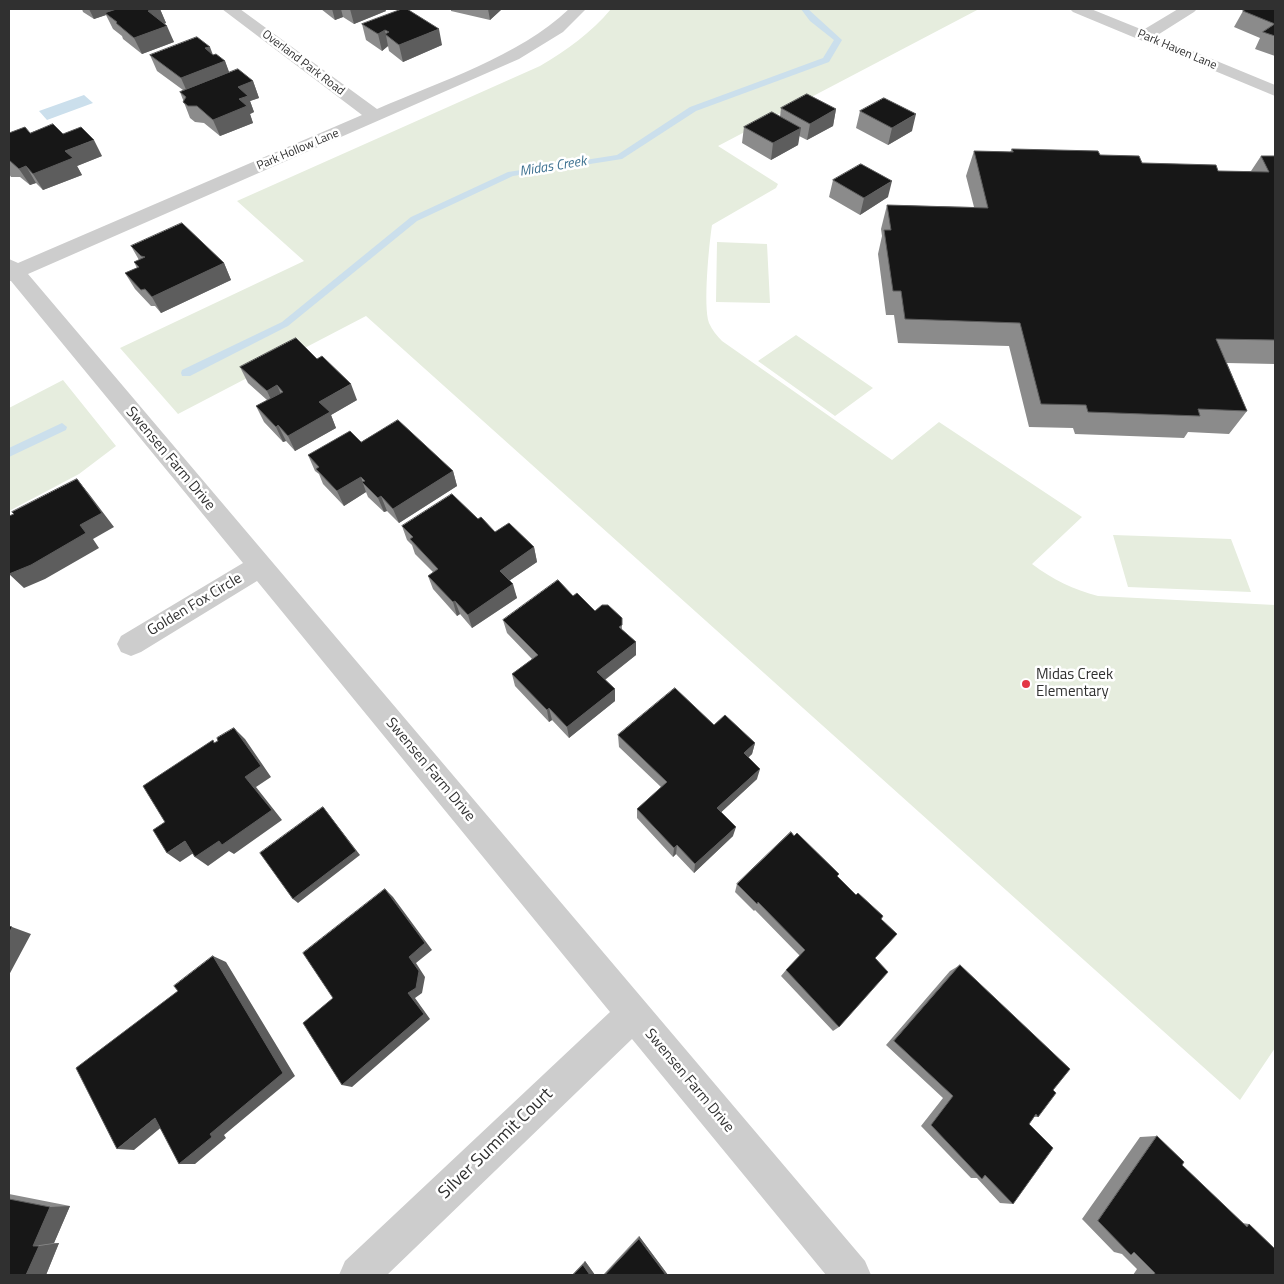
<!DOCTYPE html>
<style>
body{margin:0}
#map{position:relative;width:1284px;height:1284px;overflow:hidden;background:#fff;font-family:"Titillium Web",sans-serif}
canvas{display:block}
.frame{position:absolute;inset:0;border:10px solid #303030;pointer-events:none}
</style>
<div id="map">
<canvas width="1284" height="1284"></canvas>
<div class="frame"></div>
</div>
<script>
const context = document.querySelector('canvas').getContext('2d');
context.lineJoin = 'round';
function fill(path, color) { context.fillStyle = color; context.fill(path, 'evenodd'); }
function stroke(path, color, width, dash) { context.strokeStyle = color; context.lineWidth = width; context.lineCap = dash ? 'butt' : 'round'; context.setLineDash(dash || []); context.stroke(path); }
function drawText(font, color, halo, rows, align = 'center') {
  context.font = font + ' "Titillium Web",sans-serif'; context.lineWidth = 5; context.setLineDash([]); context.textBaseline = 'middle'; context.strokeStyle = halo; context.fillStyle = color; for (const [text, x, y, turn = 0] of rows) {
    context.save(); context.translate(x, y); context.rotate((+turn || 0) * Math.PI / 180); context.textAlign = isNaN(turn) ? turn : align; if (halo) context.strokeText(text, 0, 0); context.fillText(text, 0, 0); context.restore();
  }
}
const green = new Path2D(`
 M611 9H979L718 146 778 184 776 188 712 225C709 245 703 306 709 323 712 330 717 336 722 341L892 460 939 422 1082 517 1032 564C1052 579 1074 590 1098 596L1275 605V1048L1240 1100 366 316 178 414 120 348 304 261 237 201 540 66C567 50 591 33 611 9Z
 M717 242 767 244 770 303 716 302Z
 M796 335 873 388 835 416 758 361Z
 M63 380 116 446 79 474 9 511V408Z
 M1113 535 1231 539 1251 592 1128 587Z`);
const water = new Path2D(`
 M84 95 93 103 47 120 39 111Z`);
const stream = new Path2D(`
 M801 9H808L842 40 829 62 696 111 622 159 513 176 417 221 288 326 190 376H182L181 373 182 370 282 322 411 217 508 172 617 155 690 107 823 58 834 40 810 21Z
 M62 423 67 427 66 430 9 457V448Z`);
const minor = new Path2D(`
 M222 9H240L377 109C441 81 518 57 569 9H586L563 32 519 59 28 274 865 1261 871 1275H826L632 1039 387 1275H339L345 1261 610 1012 257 581 141 652 131 656 121 652 117 644 121 636 243 563 11 281H9V259L18 263 362 115Z
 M1070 9H1091L1143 30 1178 9H1197L1194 12 1156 36 1275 85V96L1073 12Z`);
const wall = new Path2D(`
 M82 9H160L166 23 164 24 174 42 142 54 123 39 122 36 113 29 106 15 94 19 83 12Z
 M321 9H385L386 11 354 24 343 17 335 20Z
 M402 9 442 45 403 62 389 51 388 46 382 51 366 40 362 24Z
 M451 9H502L490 20 451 11Z
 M1275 9V56L1255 49 1260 38 1234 27 1243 11Z
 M212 54 225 61 229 73 253 81 259 98 250 101 254 112 250 114 253 123 220 136 204 123 195 122 190 118 180 92 183 90 157 71 150 55Z
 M781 108 836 109 833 126 807 140 799 136 798 145 771 160 742 143 744 127 780 117Z
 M860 111 912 131 888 145 856 128Z
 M9 133H30L63 134 102 156 77 166 82 175 43 190 36 183 30 185 20 177H11L9 174Z
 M1012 149 1100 155 1142 163 1218 171H1251L1261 156H1275V364L1227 363 1247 411 1229 434 1188 432 1184 438 1075 434 1073 428 1029 427 1009 346 898 343 894 315H886L878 254 882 236 881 229 887 205 974 207 966 176 974 151 1010 152Z
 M833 180 888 197 860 215 829 197Z
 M131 246 224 263 231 280 161 313 155 306H151L135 289 125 273 137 268 134 262 139 260Z
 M240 367 357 400 331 415 336 428 295 451 286 441 283 442 264 422 256 406 267 400 248 383Z
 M361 442 453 471 457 486 399 523 387 511 384 512 368 497 366 492 344 506 323 484 319 474 315 471 308 455Z
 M478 519 495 532 534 547 537 562 510 580 517 598 472 628 460 614 457 616 433 589 428 576 433 572 415 554 412 545 407 540 402 526Z
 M573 596 595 611 622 618V630L636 642V655L605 680 615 701 569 738 552 720 549 722 515 686 512 674 532 659 507 633 503 620Z
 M714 725 755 743 752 754 748 758 757 779 721 812 733 836 694 873 676 854 673 857 637 818V809L661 787 619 747 618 735Z
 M839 874 837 877 881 919 875 958 839 1027 833 1031 781 976 786 970 800 956 755 910 754 911 735 892 737 884Z
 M960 965 1053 1090 1038 1117H1034L1029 1124 1013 1204 1000 1203 977 1178H971L921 1126 943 1098 886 1045 950 971Z
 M1157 1136 1182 1165 1242 1223 1249 1224 1275 1275H1133L1137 1269 1122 1254 1114 1252 1082 1219 1140 1137Z
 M9 1194 70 1206 54 1243H59L46 1275H9Z
 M639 1236 668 1275H603Z
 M585 1261 595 1275H572Z`);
const shadedWall = new Path2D(`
 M89 9H124L105 13 106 15 94 19Z
 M155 9H160L166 23 155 27 148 11Z
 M332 9H341L343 17 335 20Z
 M350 9H385L386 11 354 24Z
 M488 9H502L490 20Z
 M167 26 174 42 142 54 134 38Z
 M439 29 442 45 403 62 399 45Z
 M385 30 388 46 382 51 378 34Z
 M210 47 216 63 205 48Z
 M225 61 231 77 188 94 181 78Z
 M253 81 259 98 250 101 254 112 250 114 253 123 220 136 213 120 238 87Z
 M836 109 833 126 807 140 810 124Z
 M916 114 912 131 888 145 892 128Z
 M801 128 798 145 771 160 773 143Z
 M94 140 102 156 77 166 82 175 43 190 33 174 65 151Z
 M26 166 36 183 30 185 19 169Z
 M892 181 888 197 860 215 864 198Z
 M224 263 231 280 161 313 152 297Z
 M351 384 357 400 331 415 336 428 295 451 288 436 319 402Z
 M277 385 284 401 274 406 267 391Z
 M278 425 286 441 283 442 276 427Z
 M453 471 457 486 399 523 393 509Z
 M361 477 366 492 344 506 337 491Z
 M77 479 89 494 114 527 93 539 99 548 45 579 24 588 9 574 80 525Z
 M381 496 387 511 384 512 378 498Z
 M534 547 537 562 503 585 500 571Z
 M513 584 517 598 472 628 468 615Z
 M455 601 460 614 457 616 453 602Z
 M636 642V655L598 685 597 672Z
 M615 689V701L569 738 567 727Z
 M549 708 552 720 549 722 547 710Z
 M234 728 245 739 271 777 256 787 282 820 234 854 229 851 208 866 195 857 245 777Z
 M755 743 752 754 741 764 744 753Z
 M760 769 757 779 715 818 717 808Z
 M323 807 360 855 298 903 293 899Z
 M736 827 733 836 694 873 695 864Z
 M185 841 198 850 180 862 167 853Z
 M677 845 676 854 673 857 674 848Z
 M385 889 393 897 432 950 416 963 425 977 422 993 415 998 430 1019 352 1087 342 1085 408 993 409 957Z
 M12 927 31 934 9 975V934Z
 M213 956 226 962 295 1076 224 1135 226 1138 195 1164H179L210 1134Z
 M155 1118 170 1120 134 1150 117 1149Z
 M70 1206 54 1243 33 1246 50 1207Z
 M639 1236 668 1275H666L639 1239Z
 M59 1243 46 1275H26L39 1246Z
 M585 1261 595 1275H590L583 1265Z`);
const building = new Path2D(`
 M117 9H155L148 11 167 26 134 38 116 23 117 22 105 13Z
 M402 9H407L439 29 399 45 385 34 389 32 385 30 378 34 362 24Z
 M1246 9H1275V24L1243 11Z
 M1275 24V36L1263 32Z
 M197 37 210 47 205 48 213 55 216 54 225 61 181 78 150 55Z
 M238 69 253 81 238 87 248 96 239 99 247 106 213 120 197 106H188L183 102 186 97 180 92Z
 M807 94 836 109 810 124 781 108Z
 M884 98 916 114 892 128 860 111Z
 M772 112 801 128 773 143 744 127Z
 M53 124 63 134 81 127 94 140 65 151 73 158 33 174 26 166 19 169 9 160V133L25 127 30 133Z
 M1012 149 1098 151 1100 155 1139 156 1142 163 1216 165 1218 171 1269 172 1261 156H1275V340L1216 339 1247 411 1198 409 1200 416 1088 412 1086 405 1041 404 1020 323 905 319 901 291H893L884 230H891L887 205 988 208 974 151 1013 152Z
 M861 164 892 181 864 198 833 180Z
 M182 223 224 263 152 297 145 289 141 290 125 273 139 267 134 262 145 257 141 256 131 246Z
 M296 338 317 359 322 356 351 384 319 402 330 412 288 436 278 425 276 427 256 406 283 392 277 385 267 391 240 367Z
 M398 420 453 471 393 509 381 496 378 498 362 482 365 481 361 477 337 491 316 469 319 467 308 455 350 431 361 442Z
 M77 479 102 513 80 525 86 533 31 565 9 574V516L14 514 12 512Z
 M452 494 478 519 481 517 495 532 509 523 534 547 500 571 513 584 468 615 455 601 453 602 428 576 438 569 410 539 413 537 402 526Z
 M558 580 573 596 577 593 595 611 602 605H608L622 618V625L619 627 636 642 597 672 615 689 567 727 549 708 547 710 512 674 538 655 503 620Z
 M675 688 714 725 725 715 755 743 744 753 760 769 717 808 736 827 695 864 677 845 674 848 637 809 667 782 618 735Z
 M234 728 261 766 245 777 272 810 222 845 219 841 195 857 185 841 167 853 153 830 165 822 143 786 213 740 214 743 218 741 217 738Z
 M323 807 356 851 293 899 260 853Z
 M791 832 794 836 797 833 839 874 837 876 856 895 858 893 883 916 881 919 897 934 875 958 888 972 839 1027 786 970 805 950 758 902 757 904 737 884Z
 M385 889 425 943 409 957 419 971 416 988 408 993 424 1014 342 1085 303 1023 333 998 303 953Z
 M9 926 12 927 9 934Z
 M213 956 283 1073 210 1134 212 1137 179 1164 155 1118 117 1149 76 1068 178 991 174 986Z
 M960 965 1070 1069 1053 1090 1056 1093 1038 1117 1036 1114 1029 1124 1053 1148 1013 1204 985 1175 982 1179 931 1125 953 1096 894 1041Z
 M1157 1136 1184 1162 1182 1165 1247 1227 1249 1224 1275 1249V1275H1154L1155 1273 1134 1252 1131 1255 1098 1221Z
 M9 1199 50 1207 33 1246H39L26 1275H9Z
 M639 1239 666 1275H605Z
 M583 1265 590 1275H573Z`);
const markers = [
 [1026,684,5,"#e33644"]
];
const farStreetnames = [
 ["Park Haven Lane",1177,50,23],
 ["Overland Park Road",303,63,37],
 ["Park Hollow Lane",298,150,-23]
];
const farWaternames = [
 ["Midas Creek",553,167,-9]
];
const streetNames = [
 ["Swensen Farm Drive",170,459,50],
 ["Golden Fox Circle",195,605,-31],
 ["Swensen Farm Drive",430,770,50],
 ["Swensen Farm Drive",689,1081,50]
];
const poiNames = [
 ["Midas Creek",1036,675],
 ["Elementary",1036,692]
];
const nearStreetnames = [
 ["Silver Summit Court",496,1144,-44]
];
fill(green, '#e6edde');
fill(water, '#cbdfec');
fill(stream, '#cbdfec');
fill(minor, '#cdcdcd');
fill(wall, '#8b8b8b');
fill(shadedWall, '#5d5d5d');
fill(building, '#171717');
stroke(building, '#5d5d5d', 1);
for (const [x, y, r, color] of markers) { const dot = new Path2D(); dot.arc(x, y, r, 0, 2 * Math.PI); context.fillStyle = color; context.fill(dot); stroke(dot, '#fff', 2); }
drawText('12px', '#303030', '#fff', farStreetnames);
drawText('italic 14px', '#3e7291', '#fff', farWaternames);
drawText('15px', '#303030', '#fff', streetNames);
drawText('15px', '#303030', '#fff', poiNames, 'left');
drawText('18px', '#303030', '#fff', nearStreetnames);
</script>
